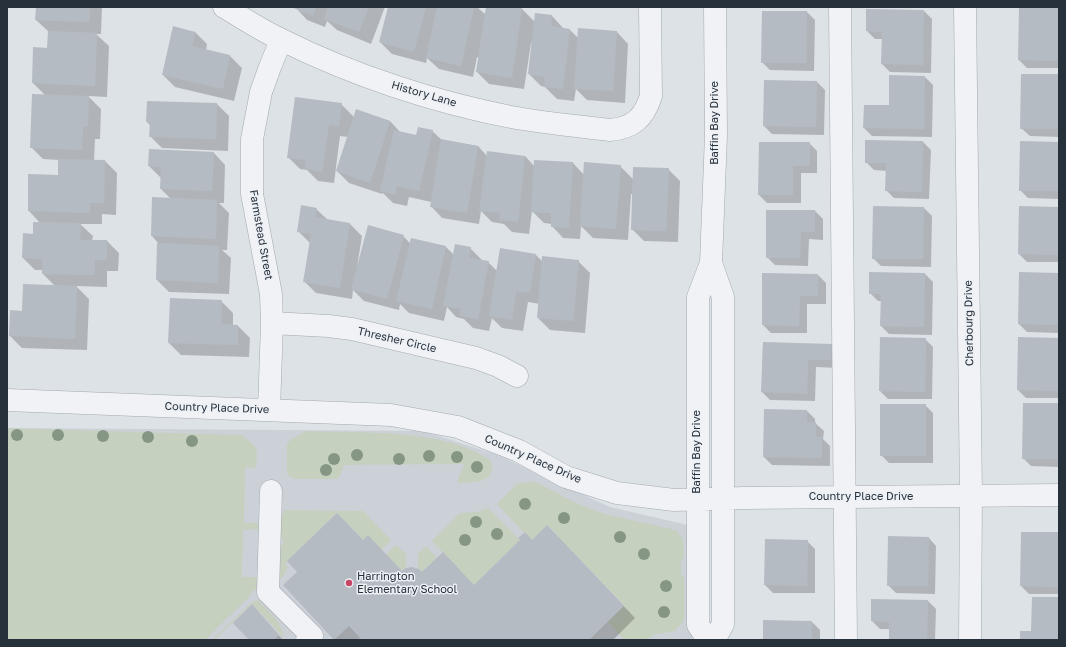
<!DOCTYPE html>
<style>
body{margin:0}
#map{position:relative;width:1066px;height:647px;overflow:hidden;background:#dde2e6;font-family:"Golos Text",sans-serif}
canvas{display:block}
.frame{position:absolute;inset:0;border:8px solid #27313c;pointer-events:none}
</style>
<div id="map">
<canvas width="1066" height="647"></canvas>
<div class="frame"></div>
</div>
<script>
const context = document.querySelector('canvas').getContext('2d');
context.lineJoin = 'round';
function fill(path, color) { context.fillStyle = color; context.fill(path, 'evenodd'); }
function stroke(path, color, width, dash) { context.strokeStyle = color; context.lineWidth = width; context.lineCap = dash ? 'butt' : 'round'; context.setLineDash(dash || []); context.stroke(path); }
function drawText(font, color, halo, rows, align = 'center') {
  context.font = font + ' "Golos Text",sans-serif'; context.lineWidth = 3; context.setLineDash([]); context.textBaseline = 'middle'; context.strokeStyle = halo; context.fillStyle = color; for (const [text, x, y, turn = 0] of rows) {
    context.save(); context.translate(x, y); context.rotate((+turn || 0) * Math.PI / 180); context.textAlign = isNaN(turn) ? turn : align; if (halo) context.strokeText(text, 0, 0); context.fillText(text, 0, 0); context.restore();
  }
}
const built = new Path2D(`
 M7 428 423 431 498 455 610 507 692 526V640H7Z`);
const green = new Path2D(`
 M7 428 241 435C258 447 258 447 256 468L245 467 244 523H257L259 524V529L243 530 242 577H255L257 578V588L252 592 249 597 205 640H7Z
 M304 431C357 433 448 428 491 461 497 484 473 482 458 483L457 481 464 464 344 465 338 479H296L290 477 287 473V445L290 440 303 433Z
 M534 481 576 503 605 514 676 530 683 539 684 556 681 561V574L684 577V620L675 631 654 635 646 640H624L608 622 624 605 547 525 532 540 525 532 524 533 497 504 517 484Z
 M488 508 520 540 474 585 432 541 460 513 477 512Z
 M285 510 363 511 391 540 381 550 363 540 337 513 287 561 288 562 285 564 288 567 285 571V574L279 580 280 545 283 544V538H280L281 516Z
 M396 545 406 554V568L402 571 386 555Z
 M426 546 437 558 422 572 418 568V554Z
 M258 600C268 611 284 622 283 639L280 634 252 604 214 640H212L253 601Z`);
const shadow = new Path2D(`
 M37 7H102L101 34H96L109 46 107 97 88 96 101 109 100 139H95L94 161H105L117 173 116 215 102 214V224H80L93 236 92 241H107L119 253 118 271H107V287L76 286 89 299 87 350 22 348 10 336 23 312 55 286 43 274V270H35L23 258 34 235 41 224 29 211V175L59 176V160L43 159 31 147 46 96 33 83 48 49 49 32 36 20Z
 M295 7H385L371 44 337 30 327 21 325 27 307 20Z
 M389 7H477L486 15 487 7H507L522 9 535 22 552 16 564 29 570 30 578 38 617 32 628 44 625 103 587 100 576 89 574 101 557 99 545 87 541 86 529 74 532 43H531L524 89 489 84 477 72 479 58 477 57 473 77 439 69 427 58 426 63 392 54 380 42Z
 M1059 9V68H1027L1019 60Z
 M924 11 932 19 931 73 890 72 882 64 883 39H875L867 31Z
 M807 12 815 20 814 71 770 70 762 62Z
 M174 28 195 32 207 44 206 50 230 56 242 68 234 101 175 87 163 75Z
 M1059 75V137L1030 136 1021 128Z
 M925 77 933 85 932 137 872 136 864 128Z
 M817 82 825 90 824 135 772 134 764 126Z
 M217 104 229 116 228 151 162 148 150 136V125L147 122Z
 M341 104 355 118 357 110 390 121 401 133 417 136 432 131 442 140 478 146 487 156H525L535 167 573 163 584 175 620 166 633 179 668 169 680 181 678 242 644 241 632 229 633 194H631L628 240 593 238 581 226 580 239 563 238 552 226V224L544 223 532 211 529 234 512 232 504 224 492 222 481 211 479 224 442 218 431 206V202L409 197 407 206 393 203 383 193 382 194 349 183 337 171 348 137 340 136 334 183 318 181 307 170 300 169 288 157Z
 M923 142 931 150 929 199 894 198 886 190 887 171 874 170 866 162Z
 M809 143 817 151V173H801V203H767L759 195Z
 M1059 143V199L1028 198 1020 190Z
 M214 153 225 165 224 203H219L229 213 227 250H222L231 258 229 294 169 292 157 280 158 243 152 236 171 199 161 189V178L149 166Z
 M924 208 932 216 931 267 881 266 873 258Z
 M1059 208V262H1027L1019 254Z
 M316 209 328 220 350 224 362 236 357 267H358L403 236 410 243 411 239 446 247 454 255 470 248 482 260 488 262 497 271 536 255 543 262 578 261 590 273 585 333 550 330 538 318 540 304 528 302 523 331 502 328 492 318 489 331 473 328 464 319 456 317 447 307 444 321 409 313 400 304 399 310 364 301 353 290 352 299 316 293 304 281 310 243 298 231Z
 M815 211 823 219V240L809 239 808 266 775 265 767 257Z
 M925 274 933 282 932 335 889 334 881 326 882 301H878L870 293Z
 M1059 274V333L1027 332 1019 324Z
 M818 275 826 283V304H807V333H771L763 325Z
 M221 301 233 313V326H238L250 338 249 357 181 355 169 343Z
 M925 339 933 347 932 399H888L880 391Z
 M1059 339V398H1026L1018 390Z
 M763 343 832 345 840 353 839 368 816 367 815 401 770 400 762 392Z
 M925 405 933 413V463H889L881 455Z
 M1059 405V467L1031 466 1023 458Z
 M807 411 815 419V423L824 431 823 439 830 446V466L772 465 764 457Z
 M1059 533V594H1029L1021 586Z
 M928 537 936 546 935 594 896 593 888 585Z
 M559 538 635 618 613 640H363L361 637 358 640H336L285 585 363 541 402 572 422 573 475 586 532 541Z
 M807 541 815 549V593H773L765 585Z
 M928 601 936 609 935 640H890V629H880L872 621Z
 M259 614 283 640H250Z
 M812 622 820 630V640H764Z`);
const building = new Path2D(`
 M36 7H90L89 22 35 20Z
 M291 7H316L313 16Z
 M328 7H369L359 32 324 19Z
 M388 7H426L414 52 379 42Z
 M437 7H474L461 66 426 58Z
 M486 7H514L522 8 512 78 476 72Z
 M1019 7 1059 8V61L1018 60Z
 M866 9 924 10 923 65 881 64 882 32 866 31Z
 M762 11H807L806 63H761Z
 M535 13 552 15 551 26 570 29 563 89 544 87 545 77 528 74Z
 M173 26 195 32 192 46 230 55 223 89 162 75Z
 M578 28 617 31 613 91 574 89Z
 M48 31 97 33 95 86 32 83 33 47 47 48Z
 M1021 74H1059V129H1020Z
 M889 75 925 76 924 129 863 128 864 105H889Z
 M764 80 817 81 816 127 763 126Z
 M32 94 89 96 88 127H83L82 150 30 148Z
 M295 97 342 103 339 126 329 125 322 172 305 169 306 160 287 158Z
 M147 101 217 103 216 139 149 137 150 122H146Z
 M356 109 390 121 370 183 336 171Z
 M418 127 433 130 419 191 397 186 395 195 380 191 394 130 416 135Z
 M441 139 478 146 467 213 430 207Z
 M865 140 923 141 922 192 885 191 886 163H865Z
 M1020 141 1059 142V191H1019Z
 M759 142H810V166H793V195H758Z
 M149 149 214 152 212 191 160 189 161 167 148 166Z
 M487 151 525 156 518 222 499 220 500 213 479 211Z
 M58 159 105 160 104 203H90V213L28 211V174L58 175Z
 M534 160 573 162 569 228 551 227V213L531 212Z
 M584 162 621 165 616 229 580 226Z
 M633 167 669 168 666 231 631 230Z
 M152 197 217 200 216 239 151 236Z
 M301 205 317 208 315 217 350 223 340 288 303 282 311 234 297 232Z
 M873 206 924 207 923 259H872Z
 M1019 206 1059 207V255L1018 254Z
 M766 210H815V232H801L800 258H766Z
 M33 222 81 223 80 240H107V260H95V275L42 274V259L22 258 23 233 33 234Z
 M368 225 404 235 387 299 351 289Z
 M411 238 446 246 432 309 396 301Z
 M157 243 219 246 218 283 156 280Z
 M455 244 471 247 469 258 489 261 478 319 460 316 461 309 443 306Z
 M500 248 536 254 530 293 516 291 512 320 489 316Z
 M542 256 579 260 573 321 537 318Z
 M869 272 925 273 924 327 880 326 881 294H869Z
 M1019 272 1059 273V325L1018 324Z
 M762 273 818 274V296H800L799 326 762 325Z
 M23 284 77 286 75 339 9 336 10 310 22 311Z
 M170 298 222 300 221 324 238 325V345L168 343Z
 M880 337 926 338 925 392 879 391Z
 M1018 337 1059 338V391L1017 390Z
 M763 342 832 344 831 360H808L807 394 761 392Z
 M1023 403H1059V459H1022Z
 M880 404H926V456H880Z
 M764 409 807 410V422H816V437H822V458L763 457Z
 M337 513 363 540 368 535 402 571 406 568 412 567 419 569 422 572 443 552 474 585 520 540 518 538 524 533 525 532 532 540 547 525 624 606 589 640H362L349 626 334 640 283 585 297 572 287 561Z
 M1021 532H1059V587L1020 586Z
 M888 536 929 537 928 586H887Z
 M765 539 808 540 807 586 764 585Z
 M1032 597H1059V640H1020V631H1031Z
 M871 599 928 600 927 640H889V622L871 621Z
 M252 604 279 635 274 640H249L233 623Z
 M763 620 812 621V640H763Z`);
const minor = new Path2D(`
 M224 7C243 18 262 31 282 40 352 75 434 102 511 117 543 123 577 126 610 130 633 128 644 118 651 96L650 7
 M840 7 846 640
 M965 7 971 496 970 640
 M711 263 723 297V624L714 640
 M272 323 328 326 352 329 476 358 498 366 517 376
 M7 400 391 415 458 427 519 451 566 477 617 493 674 500 744 498 1059 495
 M269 410 272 323 271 294 252 194V139L261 92 270 67 281 40
 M271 491 268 592 312 636 307 640
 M708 640 698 625V297L711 263 716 135 715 7`);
const trees = [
 [17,435],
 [58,435],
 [103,436],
 [148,437],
 [192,441],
 [357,455],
 [429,456],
 [457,457],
 [334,459],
 [399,459],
 [477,467],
 [326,470],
 [525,504],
 [564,518],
 [476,522],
 [497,534],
 [620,537],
 [465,540],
 [644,554],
 [666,586],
 [664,612]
];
const markers = [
 [349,583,4,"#c74666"]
];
const streetNames = [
 ["History Lane",424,94,16],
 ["Baffin Bay Drive",715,123,-90],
 ["Farmstead Street",261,235,80],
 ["Cherbourg Drive",969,323,-91],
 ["Thresher Circle",397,340,13],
 ["Country Place Drive",217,408,2],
 ["Baffin Bay Drive",697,452,-90],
 ["Country Place Drive",533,459,24],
 ["Country Place Drive",861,497]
];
const poiNames = [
 ["Harrington",357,577],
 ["Elementary School",357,590]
];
fill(built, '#ccd1d8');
fill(green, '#c5d0bf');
fill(shadow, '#0003');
fill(building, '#b5bbc3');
stroke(minor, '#a3a9b0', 23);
stroke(minor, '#f0f2f5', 22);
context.fillStyle = '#869685';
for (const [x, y] of trees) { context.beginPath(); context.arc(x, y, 6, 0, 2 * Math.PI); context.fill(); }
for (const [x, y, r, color] of markers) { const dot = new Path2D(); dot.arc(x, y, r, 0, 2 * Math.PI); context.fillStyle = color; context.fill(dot); stroke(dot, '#edf0f4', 1.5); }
drawText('11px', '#27313c', '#edf0f4', streetNames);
drawText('11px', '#27313c', '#edf0f4', poiNames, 'left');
</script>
